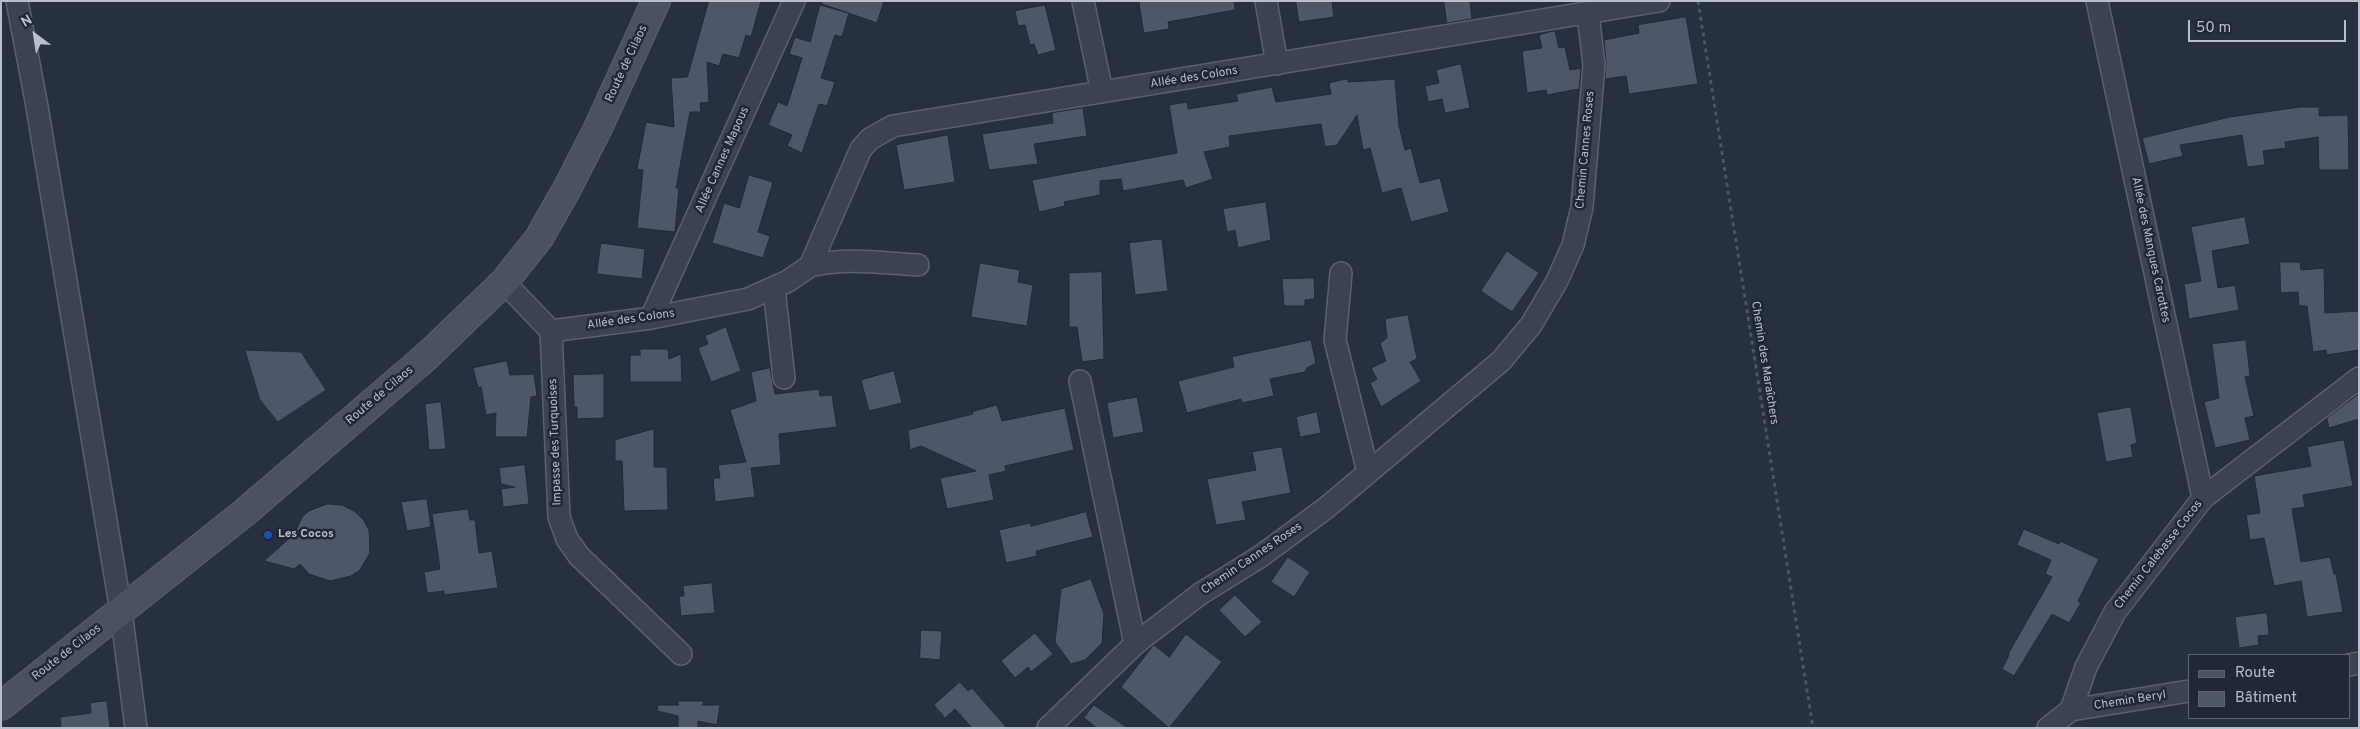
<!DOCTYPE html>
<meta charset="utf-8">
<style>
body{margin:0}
#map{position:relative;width:2360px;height:729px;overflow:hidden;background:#273041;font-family:Overpass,sans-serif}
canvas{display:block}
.frame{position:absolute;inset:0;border:2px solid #b9becb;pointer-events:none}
.legend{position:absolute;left:2188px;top:654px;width:162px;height:65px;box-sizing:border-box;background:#202736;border:1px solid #5d6372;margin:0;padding:6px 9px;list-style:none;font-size:15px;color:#b9becb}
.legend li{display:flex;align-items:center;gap:10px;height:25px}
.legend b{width:25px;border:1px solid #5d6372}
.north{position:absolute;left:10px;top:10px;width:50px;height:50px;-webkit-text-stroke:4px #202736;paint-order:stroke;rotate:329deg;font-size:14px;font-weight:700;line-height:20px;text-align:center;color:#b9becb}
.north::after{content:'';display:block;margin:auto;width:18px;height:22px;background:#b9becb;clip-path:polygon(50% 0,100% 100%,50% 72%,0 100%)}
.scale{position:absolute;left:2188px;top:20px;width:158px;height:22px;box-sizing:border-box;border:2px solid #b9becb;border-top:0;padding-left:6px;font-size:15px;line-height:18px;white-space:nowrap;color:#b9becb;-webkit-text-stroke:4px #202736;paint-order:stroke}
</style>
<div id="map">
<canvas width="2360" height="729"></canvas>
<div class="frame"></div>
<ul class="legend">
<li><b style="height:6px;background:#4a5163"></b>Route</li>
<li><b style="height:14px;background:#4e566a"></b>Bâtiment</li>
</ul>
<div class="north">N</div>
<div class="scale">50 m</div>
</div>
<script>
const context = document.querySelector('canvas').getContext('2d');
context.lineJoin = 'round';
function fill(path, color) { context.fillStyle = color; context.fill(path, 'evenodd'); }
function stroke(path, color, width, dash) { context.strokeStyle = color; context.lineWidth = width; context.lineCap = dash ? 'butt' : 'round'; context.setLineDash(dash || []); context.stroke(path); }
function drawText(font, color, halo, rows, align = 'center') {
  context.font = font + ' Overpass,sans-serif'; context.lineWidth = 5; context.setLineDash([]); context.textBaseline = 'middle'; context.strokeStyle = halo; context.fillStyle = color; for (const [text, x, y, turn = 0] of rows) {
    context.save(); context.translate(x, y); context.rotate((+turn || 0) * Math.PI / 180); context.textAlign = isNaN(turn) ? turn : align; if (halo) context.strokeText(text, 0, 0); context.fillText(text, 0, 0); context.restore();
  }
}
const building = new Path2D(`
 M709 1H761L751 37 746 35 739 58 723 54 719 66 707 62 709 102 700 103 701 112H690L676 188H679L675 232 637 228 643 170 637 169 646 122 674 127 671 78 687 77Z
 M822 1H884L877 23 822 4Z
 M1139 1H1234L1235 10 1168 22 1169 29 1144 33Z
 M1296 1H1332L1334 17 1299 22Z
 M1444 1H1470L1472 19 1447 23Z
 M820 5 849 13 842 37 835 35 821 78 835 82 827 106 819 104 802 153 787 146 792 135 768 125 778 102 787 106 802 58 789 54 795 37 810 42Z
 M1045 5 1056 50 1038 55 1034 44 1030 45 1025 25 1018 26 1015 11Z
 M1686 17 1698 84 1629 94 1626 76 1605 79 1606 64 1604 40 1639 33 1638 25Z
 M1555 31 1559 48 1565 47 1570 70 1581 68 1579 89 1547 95 1546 90 1527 93 1522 51 1542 48 1539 35Z
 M1461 64 1470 108 1445 113 1442 99 1428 102 1425 86 1439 83 1436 70Z
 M1348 79V82L1395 79 1399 126 1405 150 1411 148 1420 183 1440 178 1449 212 1411 222 1401 188 1382 193 1370 148 1363 150 1357 115 1337 145 1325 147 1321 124 1229 136 1230 147 1204 152 1213 179 1186 188 1183 180 1123 191 1121 179 1100 181V195L1064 202 1065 206 1039 212 1032 180 1177 153 1169 105 1187 102 1188 109 1238 101 1236 94 1272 87 1276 102 1331 94 1329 83Z
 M2300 107H2319V116L2348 115 2349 170H2319L2318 137 2285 142 2286 148 2263 151 2265 165 2247 167 2242 135 2180 145 2183 156 2149 164 2142 138 2230 117Z
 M1083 108 1087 136 1034 144 1038 164 989 170 982 134 1053 123 1052 113Z
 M948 135 955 182 904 190 896 145Z
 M749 175 773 182 758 232 770 236 763 258 712 243 724 203 739 208Z
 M1266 202 1271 240 1238 248 1235 230 1227 232 1223 209Z
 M2245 217 2250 244 2212 251 2218 288 2235 285 2239 310 2189 319 2184 284 2201 281 2191 227Z
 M1162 239 1168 291 1135 295 1129 243Z
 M601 243 645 249 642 279 597 274Z
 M1507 251 1539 273 1512 312 1481 291Z
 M2280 262H2300L2301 270 2324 268 2325 313 2359 311V350L2327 355 2326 350 2313 352 2307 306H2299L2298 292 2281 293Z
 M980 263 1020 270 1018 282 1033 285 1027 326 971 317Z
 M1102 272 1104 359 1082 362 1077 327H1069V273Z
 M1314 278 1315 299 1305 300V306H1284L1282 279Z
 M1408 315 1417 359 1410 362 1421 381 1381 407 1370 383 1377 379 1371 368 1386 361 1380 343 1387 338 1385 319Z
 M726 327 741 371 711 382 698 348 708 344 705 336Z
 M1311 340 1316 363 1307 368 1305 372 1270 379 1274 396 1242 403 1241 399 1187 413 1178 381 1234 367 1232 357Z
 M2246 340 2250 376 2245 377 2254 416 2245 418 2250 440 2215 448 2204 402 2219 398 2212 344Z
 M640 349H668L669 359 681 354 682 382H630V355H640Z
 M245 350 301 352 326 390 278 422 260 400Z
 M507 361 510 375 534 374 537 396 531 397 527 437H495L496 413 486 415 481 387 478 388 473 368Z
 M770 368 775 394 819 389 820 396 832 395 837 427 779 434 781 465 751 468 755 497 715 502 713 478H720L718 465 746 462 730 410 756 401 751 372Z
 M894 371 902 403 869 411 861 380Z
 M604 374V418L577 419V407H574L573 375Z
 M2359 394V419L2329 428 2327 418Z
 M1137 397 1144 432 1113 438 1107 403Z
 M441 402 446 449 429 450 425 404Z
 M997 405 1002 421 1065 408 1074 450 1005 466 1006 471 989 475 994 500 947 509 940 478 976 471 921 446 910 450 908 430 973 414 972 412Z
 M2131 407 2137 443 2131 445 2133 457 2106 462 2097 413Z
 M1317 412 1321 433 1300 437 1296 417Z
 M654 429V467H667L668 510 624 511 622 461H615V440Z
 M2344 440 2353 486 2303 495 2305 507 2292 509 2301 562 2330 557 2334 574H2336L2343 612 2307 617 2301 581 2274 586 2264 538 2250 540 2246 515 2260 513 2254 476 2311 466 2307 447Z
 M1282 447 1291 493 1242 502 1246 520 1216 525 1207 479 1256 470 1252 452Z
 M525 465 529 504 503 507 501 489 515 487 501 484 499 468Z
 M427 499 431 527 407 531 401 502Z
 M327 504 342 505 354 511 363 519 369 530 370 553 359 571 351 576 330 581 309 574 300 564 294 569 264 561 294 534 302 517 309 511Z
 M468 509 470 520H475L479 553 492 551 498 588 444 595V591L427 593 424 572 440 569 432 514Z
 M1086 512 1093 537 1036 551 1037 556 1006 563 999 530 1030 523 1031 526Z
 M2024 529 2059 544 2060 541 2099 559 2078 601 2081 603 2069 623 2052 614 2014 676 2002 669 2009 655 2008 654 2052 577 2045 574 2051 560 2017 545Z
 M1288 557 1310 572 1294 597 1271 582Z
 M1091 579 1104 614 1102 643 1085 660 1071 664 1055 642 1061 589Z
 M712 583 715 613 681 616 679 596H684L683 586Z
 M1235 595 1262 622 1245 637 1219 610Z
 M2267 613 2269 635 2258 636 2259 645 2239 648 2235 617Z
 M921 630 942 631 940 660 920 658Z
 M1035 633 1053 654 1031 672 1028 667 1015 678 1001 661Z
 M1186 634 1222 662 1169 728 1121 687 1152 647 1154 645 1169 657Z
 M960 682 968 691 972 688 1007 728H972L955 709 945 718 934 705Z
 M107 701 110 728H61L60 717 91 713 90 703Z
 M678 701H704L702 705H720L717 725 698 721V728H678V716L657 711 658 705H678Z
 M1094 705 1128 728H1097L1084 718Z`);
const path = new Path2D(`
 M1698 1 1813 728`);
const minor = new Path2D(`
 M17 1 36 101 121 611 136 728
 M1083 1 1102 92
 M1266 1 1277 64
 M2097 1 2203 498
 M810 266C846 257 882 263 918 265
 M1341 273 1335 340 1368 472
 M504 282 551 331 651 318 748 299 788 281 810 266 861 149 870 139 893 126 1659 1
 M774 288 784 378
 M651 318 794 1
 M551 331 559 517 567 539 579 556 681 654
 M1080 381 1135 644
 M2349 665 2359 663
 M2071 710 2189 691
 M1048 728 1135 644 1200 594 1261 556 1326 508 1501 361 1531 325 1557 281 1573 245 1582 207 1594 65 1588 14
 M2048 728 2071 710 2086 667 2115 612 2203 498 2359 378`);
const secondary = new Path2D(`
 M1 706 244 513 427 356 504 282 539 238 568 187 598 128 656 1`);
const markers = [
 [268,535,5,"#1a4fb4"]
];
const streetNames = [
 ["Route de Cilaos",627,64,-65],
 ["Allée des Colons",1194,78,-9],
 ["Chemin Cannes Roses",1586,150,-85],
 ["Allée Cannes Mapous",723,160,-66],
 ["Allée des Mangues Carottes",2150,250,78],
 ["Allée des Colons",631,320,-8],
 ["Chemin des Maraîchers",1764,363,81],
 ["Route de Cilaos",380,396,-40],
 ["Impasse des Turquoises",556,442,-92],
 ["Chemin Calebasse Cocos",2159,555,-52],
 ["Chemin Cannes Roses",1252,559,-34],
 ["Route de Cilaos",67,653,-38],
 ["Chemin Beryl",2130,701,-9]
];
const poiNames = [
 ["Les Cocos",278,535]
];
fill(building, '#4e566a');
stroke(building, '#222938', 1);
stroke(minor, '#5a606e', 24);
stroke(secondary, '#5a606e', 30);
stroke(path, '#48595f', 3, [4, 4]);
stroke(minor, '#3c4251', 21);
stroke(secondary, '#4a5163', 28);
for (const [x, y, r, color] of markers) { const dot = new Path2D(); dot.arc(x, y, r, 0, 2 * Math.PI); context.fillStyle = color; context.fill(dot); stroke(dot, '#202736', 2); }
drawText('12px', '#b9becb', '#202736', streetNames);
drawText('bold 12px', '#b9becb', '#202736', poiNames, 'left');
</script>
